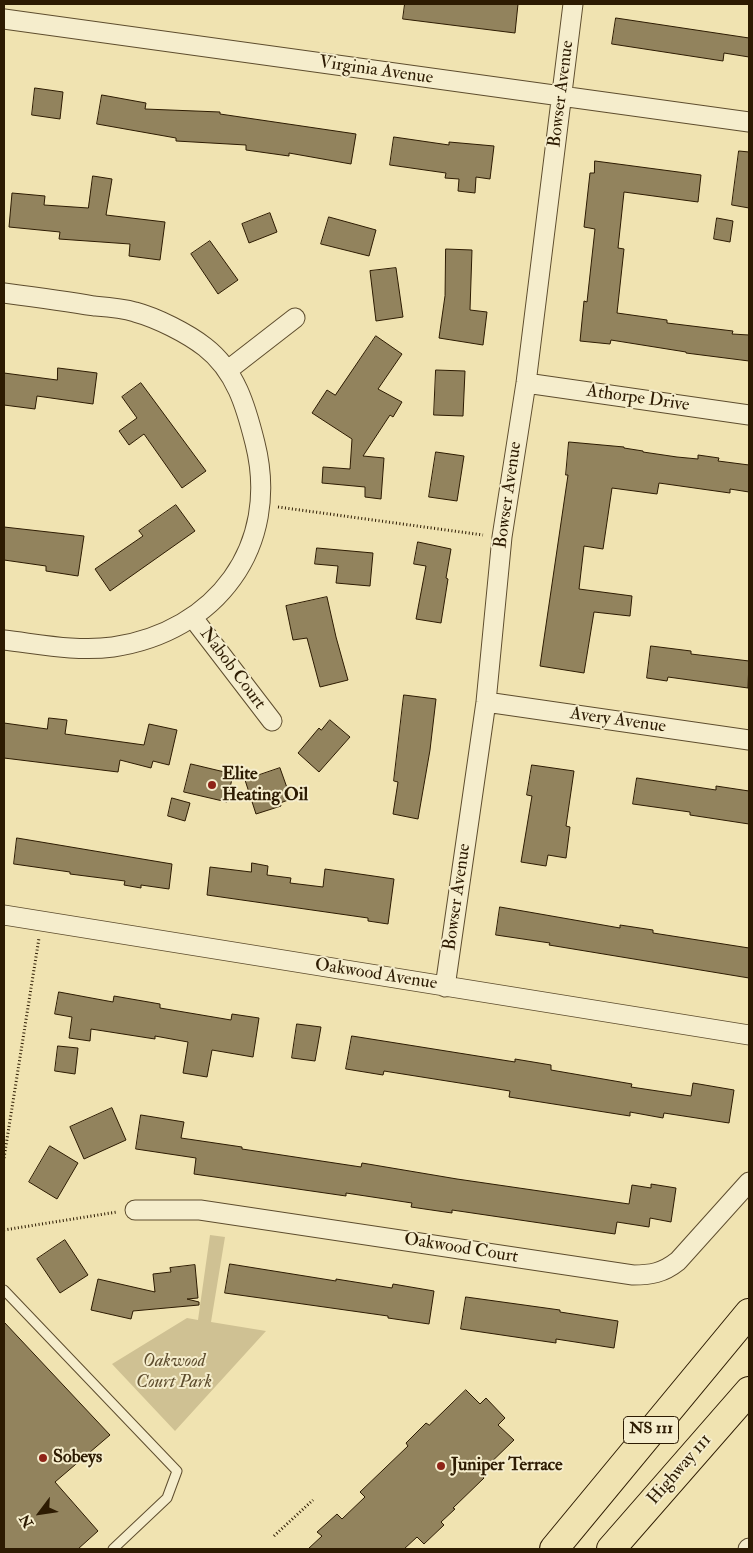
<!DOCTYPE html>
<style>
body{margin:0}
#map{position:relative;width:753px;height:1553px;overflow:hidden;background:#f0e3b1;font-family:"IM FELL Double Pica",serif}
canvas{display:block}
.frame{position:absolute;inset:0;border:5px solid #2d1b02;pointer-events:none}
.north{position:absolute;left:15px;top:1488px;width:50px;height:50px;-webkit-text-stroke:4px #f5edcc;paint-order:stroke;rotate:239deg;font-size:14px;font-weight:700;line-height:20px;text-align:center;color:#2d1b02}
.north::after{content:'';display:block;margin:auto;width:18px;height:22px;background:#2d1b02;clip-path:polygon(50% 0,100% 100%,50% 72%,0 100%)}
</style>
<div id="map">
<canvas width="753" height="1553"></canvas>
<div class="frame"></div>
<div class="north">N</div>
</div>
<script>
const context = document.querySelector('canvas').getContext('2d');
context.lineJoin = 'round';
function fill(path, color) { context.fillStyle = color; context.fill(path, 'evenodd'); }
function stroke(path, color, width, dash) { context.strokeStyle = color; context.lineWidth = width; context.lineCap = dash ? 'butt' : 'round'; context.setLineDash(dash || []); context.stroke(path); }
function drawText(font, color, halo, rows, align = 'center') {
  context.font = font + ' "IM FELL Double Pica",serif'; context.lineWidth = 4; context.setLineDash([]); context.textBaseline = 'middle'; context.strokeStyle = halo; context.fillStyle = color; for (const [text, x, y, turn = 0] of rows) {
    context.save(); context.translate(x, y); context.rotate((+turn || 0) * Math.PI / 180); context.textAlign = isNaN(turn) ? turn : align; if (halo) context.strokeText(text, 0, 0); context.fillText(text, 0, 0); context.restore();
  }
}
const green = new Path2D(`
 M210 1235 225 1237 211 1322 266 1331 175 1431 112 1364 187 1318 198 1320Z`);
const building = new Path2D(`
 M405 4H518L515 33 403 19Z
 M616 18 749 38V57L724 53 723 61 612 44Z
 M35 88 63 92 60 119 32 115Z
 M102 95 146 103 145 109 220 112V114L356 134 351 164 289 153V156L246 150V145L176 141V138L97 124Z
 M394 137 449 145V142L494 146 490 179 476 177 475 193 458 191 459 179 445 178 446 173 390 165Z
 M739 151 749 152V208L732 205Z
 M595 161 701 175 698 202 624 192 618 248 624 249 617 313 667 320V323L733 331 732 334 749 335V361L686 353V352L611 340 610 344 580 341 584 301 587 302 595 229 584 227 590 173H594Z
 M93 176 112 179 106 215 165 222 160 260 129 256 130 244 59 239 60 232 9 227 12 193 45 196 44 205 88 208Z
 M270 213 277 232 249 243 242 224Z
 M329 217 376 230 369 256 321 244Z
 M717 218 733 221 730 242 714 239Z
 M210 241 238 280 218 294 191 254Z
 M446 249 472 250 470 310 487 312 483 345 439 338 445 296Z
 M396 268 403 317 376 321 370 271Z
 M376 336 402 354 378 389 402 402 393 417 390 415 363 456 384 458 381 499 365 497V487L322 483 323 467 350 469 352 439 312 413 327 390 335 395Z
 M58 368 97 373 93 404 37 396 35 409 4 405V373L57 380Z
 M436 370 465 371 463 416 434 415Z
 M141 383 206 471 182 488 144 434 129 445 119 431 137 418 122 397Z
 M569 442 624 447V448L643 451V452L677 457 698 459V455L719 458 718 461 749 465V492L730 489V493L659 483 657 494 612 488 603 549 584 546 579 589 632 596 630 616 594 612 584 673 540 666 568 475H566Z
 M436 452 464 456 457 501 429 497Z
 M176 505 195 531 110 591 95 569 143 536 139 531Z
 M4 527 84 536 78 576 46 571V566L4 560Z
 M418 542 451 549 446 578 448 579 441 623 416 619 426 566 414 564Z
 M317 548 373 553 370 586 336 583 338 566 315 564Z
 M327 597 336 637 348 680 320 687 307 638 293 640 286 606Z
 M651 646 691 651V654L749 661 748 688 668 677 667 681 647 678Z
 M404 695 436 699 430 750 418 819 393 814 398 782 394 781Z
 M49 718 67 720 65 734 144 745 149 724 177 730 169 765 153 761 151 768 120 760 118 772 4 758V723L47 729Z
 M330 720 350 737 319 772 298 753 319 728 321 730Z
 M191 764 233 774 227 802 184 792Z
 M532 765 574 771 566 826 570 827 566 858 548 855 546 866 521 862 532 796 527 795Z
 M280 768 291 799 280 803 281 806 256 814 245 780Z
 M637 778 716 790V786L749 791V824L690 815V812L633 804Z
 M172 798 190 803 185 821 168 816Z
 M17 838 172 864 169 889 141 885V888L124 885 125 881 70 874V872L14 864Z
 M252 863 268 866 267 875 291 878 290 883 323 887 325 869 394 879 388 924 368 921V918L207 895 210 867 251 872Z
 M500 907 620 928V925L653 930V933L749 948V978L549 945 550 943 496 935Z
 M59 992 113 1002 114 996 160 1004V1008L231 1020 232 1014 259 1018 253 1057 212 1050 207 1077 183 1073 188 1042 155 1036V1039L91 1029 90 1041 69 1038 72 1017 55 1014Z
 M297 1024 321 1027 315 1061 292 1058Z
 M352 1036 515 1062V1059L551 1065V1070L632 1084 631 1087 691 1096 693 1083 734 1090 729 1123 664 1113 663 1118 630 1112V1116L509 1097 510 1091 384 1071 383 1075 346 1069Z
 M58 1046 78 1048 75 1074 55 1071Z
 M112 1108 126 1140 84 1159 70 1127Z
 M141 1115 184 1122 181 1138 242 1147V1149L361 1167 362 1163 457 1179 629 1204 632 1185 651 1188V1184L676 1188 671 1222 650 1218 649 1227 617 1222 615 1234 452 1210V1213L411 1207 412 1203 346 1193V1196L194 1174 196 1158 136 1149Z
 M50 1146 78 1163 57 1199 29 1182Z
 M65 1240 88 1275 60 1293 37 1259Z
 M230 1264 336 1281V1279L392 1288 393 1284 434 1291 429 1324 388 1318V1316L225 1293Z
 M195 1265 198 1298 187 1299 199 1302V1305L133 1311 131 1319 91 1310 98 1279 155 1292 153 1274 171 1272 170 1268Z
 M466 1297 560 1310V1312L618 1321 614 1348 556 1339V1343L461 1329Z
 M4 1322 110 1435 55 1482 98 1531 78 1549H4Z
 M466 1390 480 1404 486 1398 505 1418 498 1425 514 1440 480 1473 484 1478 453 1508 455 1509 441 1522 444 1525 424 1544 417 1537 404 1549H308L322 1536 317 1532 337 1514 342 1519 365 1497 360 1492 408 1446 406 1443 426 1423 429 1425Z`);
const path = new Path2D(`
 M278 507 483 535
 M4 1158 39 938
 M4 1230 117 1212
 M274 1536 313 1500`);
const lane = new Path2D(`
 M4 1290 177 1471 167 1498 113 1549`);
const street = new Path2D(`
 M4 19 749 122
 M4 293C34 297 64 301 94 306 107 307 122 308 135 312 157 318 187 333 205 347 236 371 246 407 255 443 281 546 216 632 113 647 77 652 39 644 4 640
 M228 370 295 318
 M526 383 749 415
 M193 618 272 721
 M486 702 749 740
 M4 915 749 1035
 M445 987 486 702 502 537 526 383 573 4
 M135 1210H200L633 1275C651 1275 663 1273 678 1261L749 1182
 M748 1549 749 1548`);
const highway = new Path2D(`
 M554 1549 749 1313
 M611 1549 749 1391`);
const markers = [
 [212,785,5,"#8f2418"],
 [43,1458,5,"#8f2418"],
 [441,1466,5,"#8f2418"]
];
const shields = [
 [651,1430,55]
];
const shieldNames = [
 ["NS 111",651,1430]
];
const streetNames = [
 ["Virginia Avenue",376,71,8],
 ["Bowser Avenue",562,94,-83],
 ["Athorpe Drive",638,399,8],
 ["Bowser Avenue",509,495,-82],
 ["Nabob Court",232,669,53],
 ["Avery Avenue",618,721,8],
 ["Bowser Avenue",458,897,-82],
 ["Oakwood Avenue",376,975,9],
 ["Oakwood Court",461,1249,9],
 ["Highway 111",680,1470,-49]
];
const poiNames = [
 ["Elite",222,775],
 ["Heating Oil",222,796],
 ["Sobeys",53,1458],
 ["Juniper Terrace",451,1466]
];
const parkNames = [
 ["Oakwood",174,1362],
 ["Court Park",174,1383]
];
fill(green, '#cfc193');
fill(building, '#92835d');
stroke(building, '#2d1b02', 1);
stroke(lane, '#5e4d2e', 11);
stroke(street, '#5e4d2e', 21);
stroke(highway, '#2d1b02', 30);
stroke(path, '#2d1b02', 3, [1, 2.5]);
stroke(lane, '#f5edcc', 9);
stroke(street, '#f5edcc', 19);
stroke(highway, '#f0e3b1', 28);
for (const [x, y, r, color] of markers) { const dot = new Path2D(); dot.arc(x, y, r, 0, 2 * Math.PI); context.fillStyle = color; context.fill(dot); stroke(dot, '#f5edcc', 2); }
for (const [x, y, w] of shields) { const box = new Path2D(); box.roundRect(x - w / 2, y - 13.5, w, 27, 4); context.fillStyle = '#f5edcc'; context.fill(box); stroke(box, '#2d1b02', 1); }
drawText('bold 16px', '#2d1b02', null, shieldNames);
drawText('18px', '#2d1b02', '#f5edcc', streetNames);
drawText('bold 18px', '#2d1b02', '#f5edcc', poiNames, 'left');
drawText('italic 18px', '#5e4d2e', '#f5edcc', parkNames);
</script>
